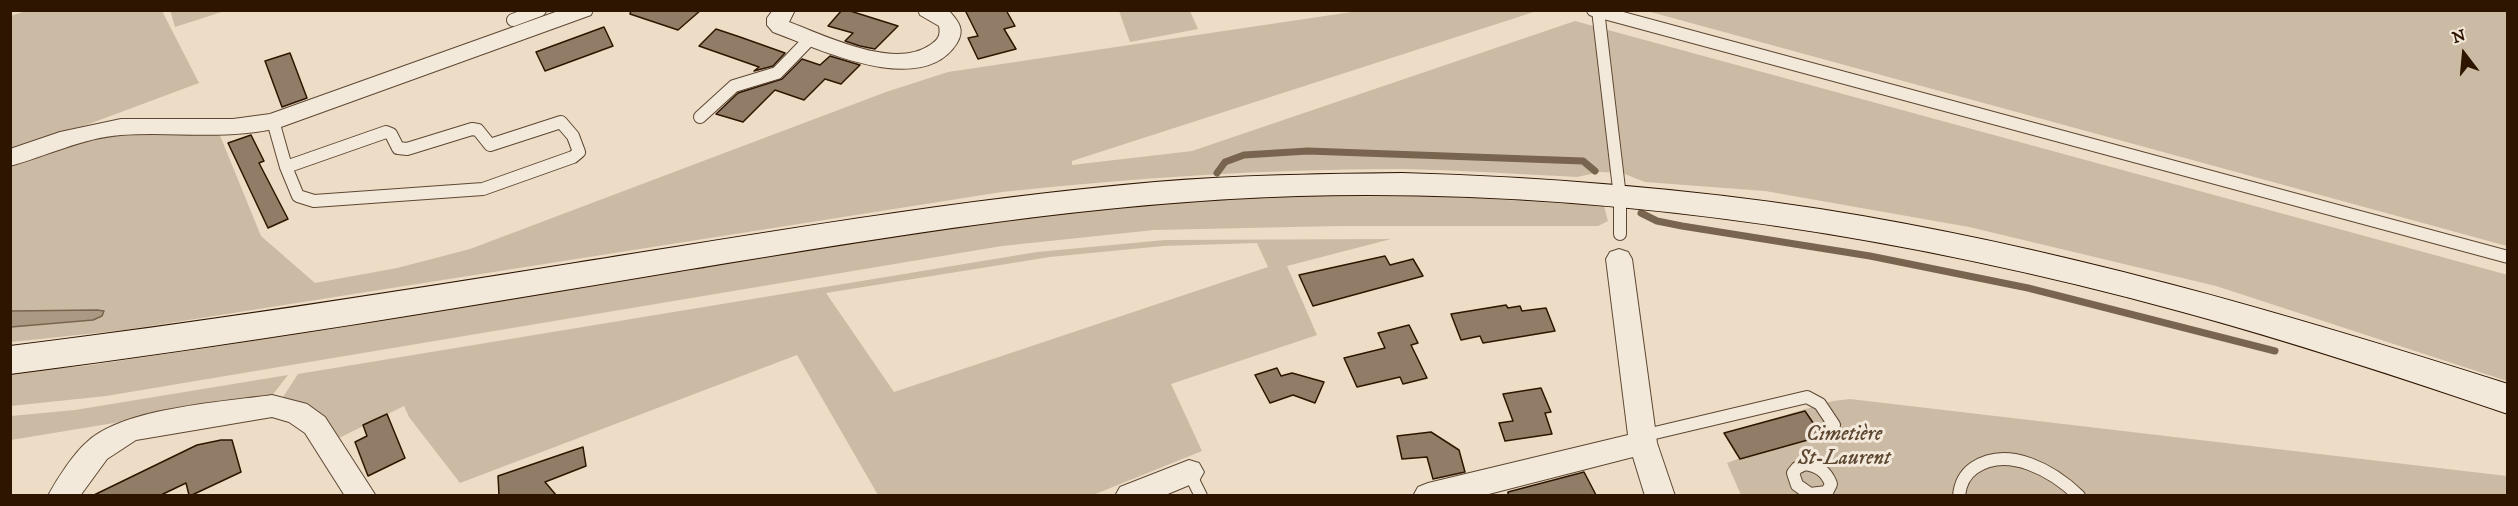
<!DOCTYPE html>
<meta charset="utf-8">
<style>
body{margin:0}
#map{position:relative;width:2518px;height:506px;overflow:hidden;background:#edddc6;font-family:"IM FELL DW Pica",serif}
canvas{display:block}
.frame{position:absolute;inset:0;border:12px solid #2d1500;pointer-events:none}
.north{position:absolute;left:2434px;top:24px;width:60px;height:60px;-webkit-text-stroke:4px #f3e9da;paint-order:stroke;rotate:344deg;font-size:16px;font-weight:700;line-height:24px;text-align:center;color:#2d1500}
.north::after{content:'';display:block;margin:auto;width:21px;height:27px;background:#2d1500;clip-path:polygon(50% 0,100% 100%,50% 72%,0 100%)}
</style>
<div id="map">
<canvas width="2518" height="506"></canvas>
<div class="frame"></div>
<div class="north">N</div>
</div>
<script>
const context = document.querySelector('canvas').getContext('2d');
context.lineJoin = 'round';
function fill(path, color) { context.fillStyle = color; context.fill(path, 'evenodd'); }
function stroke(path, color, width, dash) { context.strokeStyle = color; context.lineWidth = width; context.lineCap = dash ? 'butt' : 'round'; context.setLineDash(dash || []); context.stroke(path); }
function drawText(font, color, halo, rows, align = 'center') {
  context.font = font + ' "IM FELL DW Pica",serif'; context.lineWidth = 6; context.setLineDash([]); context.textBaseline = 'middle'; context.strokeStyle = halo; context.fillStyle = color; for (const [text, x, y, turn = 0] of rows) {
    context.save(); context.translate(x, y); context.rotate((+turn || 0) * Math.PI / 180); context.textAlign = isNaN(turn) ? turn : align; if (halo) context.strokeText(text, 0, 0); context.fillText(text, 0, 0); context.restore();
  }
}
const green = new Path2D(`
 M29 10 162 11 199 83 11 153 10 16Z
 M170 10H225V11L175 27Z
 M1365 10 1537 11 1072 161V165L1192 151 1575 21 2508 275 2507 381 2216 286 1969 227 1765 191 1645 182 1622 173 1600 172 1577 177C1518 174 1458 170 1399 169 1266 169 1134 178 1002 192L125 330 11 342V163L96 136 219 133 261 236 315 283 397 268 470 249 886 92 948 72Z
 M1119 11H1190L1198 29 1130 42Z
 M1647 11H2507V246Z
 M1308 196 1459 197 1604 206 1608 221 1598 226H1339L1154 230 1002 246 106 396 11 406V372L84 366 227 345 951 227C1070 211 1188 200 1308 196Z
 M1391 239 1287 266 1317 335 1171 384 1202 451 1093 495H878L797 355 460 483 409 417 404 406 333 441 310 409 283 397 298 374 1037 252 1165 240ZM1257 243 1268 267 894 392 826 293 1050 257 1163 246Z
 M288 375 271 397 11 440V416L75 410Z
 M1850 399 2507 476V495H1741L1727 463 1740 458 1724 433 1833 401Z`);
const water = new Path2D(`
 M97 310 104 311 102 316 93 320 11 327V311Z`);
const stream = new Path2D(`
 M1217 173 1225 162 1244 155 1308 151 1583 161 1595 171
 M1641 213 1657 221 1682 226 1870 256 2028 288 2275 351`);
const building = new Path2D(`
 M631 10H701L678 30 630 14Z
 M842 10H847L898 26 875 49 860 46 845 41 853 33 828 26Z
 M965 10H1006L1015 26 1004 29 1016 49 978 59 968 38 978 36Z
 M604 27 613 46 545 71 536 52Z
 M716 29 740 37 785 53 773 66 754 71 759 67 699 46Z
 M290 53 307 98 282 107 265 61Z
 M830 56 860 65 841 84 825 79 804 100 775 90 743 122 716 114 738 93 782 79 802 59 820 65Z
 M251 135 264 161 259 163 288 219 268 228 228 143Z
 M1385 256 1390 265 1413 259 1423 276 1313 306 1299 275Z
 M1506 305 1508 308 1520 306 1522 311 1546 308 1555 331 1483 343 1480 336 1461 340 1451 314Z
 M1409 325 1418 343 1411 345 1427 378 1403 384 1400 377 1357 387 1344 358 1385 348 1378 333Z
 M1277 368 1281 376 1292 373 1324 382 1315 403 1293 395 1270 403 1255 375Z
 M1541 388 1551 412 1545 413 1552 434 1505 441 1499 423 1513 421 1503 394Z
 M1805 411 1822 436 1740 459 1724 433Z
 M387 414 405 458 368 476 355 442 367 436 363 425Z
 M1431 432 1459 450 1465 472 1433 479 1427 457 1402 459 1397 436Z
 M221 440H232L241 472 192 495H189L186 483 161 495H94L197 445Z
 M583 447 586 466 545 482 556 495H499L498 476Z
 M1584 472 1596 495H1508V492Z`);
const lane = new Path2D(`
 M1593 10 2508 257
 M1598 10 1620 197V234
 M513 20 540 10
 M700 117 734 86 777 73 811 38
 M273 121 286 167
 M561 122 573 136 579 152 573 157 483 189 314 201 298 196 286 167 386 132 391 134 398 148 407 149 472 129 478 130 490 145Z
 M1642 436 1807 397 1820 404 1834 425
 M1805 464C1818 466 1826 471 1831 484L1827 492 1810 494 1797 485 1793 473 1797 468Z
 M1189 472 1201 496
 M1959 496C1960 484 1964 475 1974 468 2008 445 2053 471 2079 496`);
const street = new Path2D(`
 M561 10H593L591 15 281 127C229 141 174 131 121 135 82 138 47 156 10 166V149L60 132 121 119H233L270 114Z
 M773 10H795L789 22C826 36 894 70 930 45 938 40 941 35 939 26L920 15 918 10 950 12C959 22 965 30 957 43 922 99 819 49 773 32L767 25V18Z
 M1619 249 1628 252 1632 259 1657 443 1675 496H1645L1633 457 1481 496H1413L1418 487 1428 483 1628 435 1606 259 1610 252Z
 M272 395 307 404 325 417 376 496H345L305 433 289 422 272 417 136 440 107 459 80 496 49 494C57 479 74 453 87 442 123 408 222 402 272 395Z
 M1189 460 1199 463 1204 472 1199 481 1163 496H1115L1120 487Z`);
const secondary = new Path2D(`
 M1402 173C1542 177 1682 188 1820 209 2055 246 2282 312 2508 384V414C2399 377 2290 341 2179 311 1893 233 1595 188 1298 196 1094 202 892 236 691 269 464 307 238 345 10 374V346C197 323 383 294 569 264 764 233 959 199 1155 182 1238 175 1320 174 1402 173Z`);
const parkNames = [
 ["Cimetière",1844,436],
 ["St-Laurent",1844,460]
];
fill(green, '#ccbba4');
fill(water, '#ac9983');
stroke(water, '#79644f', 1.5);
stroke(stream, '#79644f', 7);
fill(building, '#917d67');
stroke(building, '#2d1500', 1.5);
stroke(lane, '#5d4732', 14);
stroke(street, '#5d4732', 2);
stroke(secondary, '#2d1500', 2);
stroke(lane, '#f3e9da', 12);
fill(street, '#f3e9da');
fill(secondary, '#f3e9da');
drawText('italic 21px', '#5d4731', '#f3e9da', parkNames);
</script>
